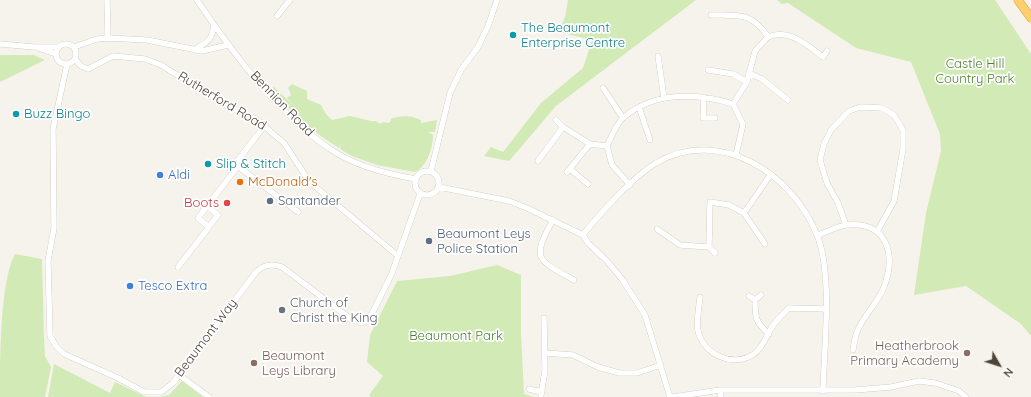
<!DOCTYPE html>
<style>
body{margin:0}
#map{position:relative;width:1031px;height:397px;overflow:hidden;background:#f6f3ec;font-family:Quicksand,sans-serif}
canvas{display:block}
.north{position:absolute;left:979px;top:345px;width:40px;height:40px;-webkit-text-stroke:3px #fff;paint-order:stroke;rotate:129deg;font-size:11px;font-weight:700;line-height:16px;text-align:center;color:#4b4439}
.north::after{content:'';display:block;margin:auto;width:14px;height:18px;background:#4b4439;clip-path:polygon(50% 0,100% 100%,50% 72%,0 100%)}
</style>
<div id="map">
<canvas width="1031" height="397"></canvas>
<div class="north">N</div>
</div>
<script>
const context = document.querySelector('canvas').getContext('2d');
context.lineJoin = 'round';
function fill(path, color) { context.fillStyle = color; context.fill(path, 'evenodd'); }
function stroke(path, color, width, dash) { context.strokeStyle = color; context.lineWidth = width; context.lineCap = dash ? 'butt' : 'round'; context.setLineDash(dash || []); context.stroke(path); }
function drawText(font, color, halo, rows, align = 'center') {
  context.font = font + ' Quicksand,sans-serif'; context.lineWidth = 3.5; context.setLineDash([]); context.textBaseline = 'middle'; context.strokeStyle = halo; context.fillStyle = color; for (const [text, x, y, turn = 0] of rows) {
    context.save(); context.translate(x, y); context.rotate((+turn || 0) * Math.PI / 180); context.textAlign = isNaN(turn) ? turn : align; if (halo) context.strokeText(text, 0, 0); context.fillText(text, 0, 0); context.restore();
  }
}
const green = new Path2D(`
 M568 0H696L556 106 509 161 484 156 491 147 503 152 541 103 583 68 592 40 559 32 565 17Z
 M777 0H995L1031 54V336L1021 324 966 286 914 295 926 213 941 151 940 134 911 62 856 48 788 3 782 4Z
 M0 55H34L45 60 0 82Z
 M292 84 307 91V99L321 105 326 114 332 120 350 116 371 121H376L380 124 383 122 389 123 392 118C404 116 409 115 421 120V123L437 120 435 132H428L433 135C433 148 427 166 415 172L377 165 352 156 340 149 341 144 339 148C314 133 290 112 271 89L274 87 295 107 287 98 291 95 288 88Z
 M15 254 42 259 44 336 45 356 51 367 45 397H0C0 361 0 281 15 254Z
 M497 265 521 275V334L524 394 534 397H371L369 395 383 376 367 362 370 335 397 281 450 276Z
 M54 364 110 393 115 382 146 397H48Z
 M182 381 203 397H159L169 395Z`);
const minor = new Path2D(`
 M107 0 108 38
 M197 0C232 52 278 114 330 149 355 166 386 174 416 179
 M711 15C737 15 752 12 768 37L755 51 747 82 733 104
 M277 16 290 0
 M768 37C789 28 807 45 823 57L827 51
 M0 44 34 47H59
 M56 54a10 10 0 1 1 20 0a10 10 0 1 1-20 0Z
 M74 47 97 39 108 38 147 40 202 51 228 45
 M38 48 56 54
 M194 50C207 42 212 41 214 25
 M658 56 664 98
 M75 59 81 66 88 69 113 56 145 59 161 65 222 103 256 119 284 143 305 175 317 188 398 256
 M67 64 53 129 54 228 48 261 50 336 56 346 64 354 118 378 144 392H161L173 383 256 272C264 265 271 263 282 267L352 320 361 323 369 320 392 273 420 194
 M708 70 733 74 747 82
 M749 73 762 79 788 100
 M603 88 623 118
 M704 97 703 118H715
 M639 107 650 140
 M556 120 563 127 590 144 607 146
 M261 130 235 164 298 212
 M538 161 563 127
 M570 169 588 184
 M415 183a12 12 0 1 1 24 0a12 12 0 1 1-24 0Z
 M431 171 450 93 461 70 478 47 488 26 497 0
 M567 172 590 144
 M630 185 612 165 607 146C611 137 617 123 624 117 655 91 698 93 733 104L743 124 736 155
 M439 187 509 201 527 208 583 235
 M207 206 218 215 211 224
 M744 213 765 244
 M553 220C531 259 537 260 574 280
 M846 225 838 203 827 183 820 160 824 144 831 130 849 111 861 107 882 108 894 115 903 130V149L894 201 878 230
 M657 229 680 245 709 247 710 202 729 205 744 213 771 174
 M583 235C600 213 633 177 656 163 720 126 793 174 817 235 833 274 824 348 823 391
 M583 235 588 243 607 261 622 279 645 315 670 397
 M818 235C827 232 837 226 847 225 888 221 896 255 884 287 878 303 863 316 857 332 855 337 854 344 853 350
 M709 247 715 253
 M178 267 209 227 198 218 238 166
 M749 296 755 300 761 295
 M700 297C699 307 696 321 698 331 704 355 733 368 754 354 764 347 767 333 774 324 779 318 784 313 789 308L826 309
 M755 300C755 317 755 322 769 334
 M545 353 573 355 598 367 619 373H637L661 365
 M179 375 209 397
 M529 389 542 392
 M720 390 721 397
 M541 395 545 370 544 318
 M673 397 720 390H855L891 387 919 381 935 383 959 391 966 397`);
const highway = new Path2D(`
 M1018 0 1031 18`);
const markers = [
 [513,35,4,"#0f9aa8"],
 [16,114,4,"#0f9aa8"],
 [208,164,4,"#0f9aa8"],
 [160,175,4,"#3f7fe0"],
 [240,182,4,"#e8710a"],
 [270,201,4,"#5c6f8a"],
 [227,203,4,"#e0444e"],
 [429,241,4,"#5c6f8a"],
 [130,286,4,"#3f7fe0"],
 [282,310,4,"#6b7280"],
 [967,353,4,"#8d6e63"],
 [254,363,4,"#8d6e63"]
];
const cultureNames = [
 ["The Beaumont",521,28],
 ["Enterprise Centre",521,43],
 ["Buzz Bingo",24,114],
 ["Slip & Stitch",216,164]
];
const parkNames = [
 ["Castle Hill",975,64],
 ["Country Park",975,79],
 ["Beaumont Park",456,336]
];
const streetNames = [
 ["Rutherford Road",222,101,31],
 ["Bennion Road",282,104,46],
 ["Beaumont Way",206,338,-53]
];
const shopNames = [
 ["Aldi",168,175],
 ["Tesco Extra",138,286]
];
const foodNames = [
 ["McDonald's",248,182]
];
const serviceNames = [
 ["Santander",278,201],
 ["Beaumont Leys",437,234],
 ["Police Station",437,249]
];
const healthNames = [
 ["Boots",219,203]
];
const worshipNames = [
 ["Church of",290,303],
 ["Christ the King",290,318]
];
const educationNames = [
 ["Heatherbrook",959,346],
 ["Primary Academy",959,361],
 ["Beaumont",262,356,"left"],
 ["Leys Library",262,371,"left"]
];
fill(green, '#d2eab5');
stroke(minor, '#c2bbae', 6);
stroke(highway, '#e0a43c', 9);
stroke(minor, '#fff', 5.5);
stroke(highway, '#ffcf6e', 8);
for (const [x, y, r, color] of markers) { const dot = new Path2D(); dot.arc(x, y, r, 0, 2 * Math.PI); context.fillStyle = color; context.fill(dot); stroke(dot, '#fff', 1.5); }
drawText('13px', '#0d838f', '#fff', cultureNames, 'left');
drawText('13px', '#4a7f2a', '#fff', parkNames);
drawText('13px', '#4b4439', '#fff', streetNames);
drawText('13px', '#366cbe', '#fff', shopNames, 'left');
drawText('13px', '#c56008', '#fff', foodNames, 'left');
drawText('13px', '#4e5e75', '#fff', serviceNames, 'left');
drawText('13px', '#be3a42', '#fff', healthNames, 'right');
drawText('13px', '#5b616d', '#fff', worshipNames, 'left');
drawText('13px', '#785e54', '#fff', educationNames, 'right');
</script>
